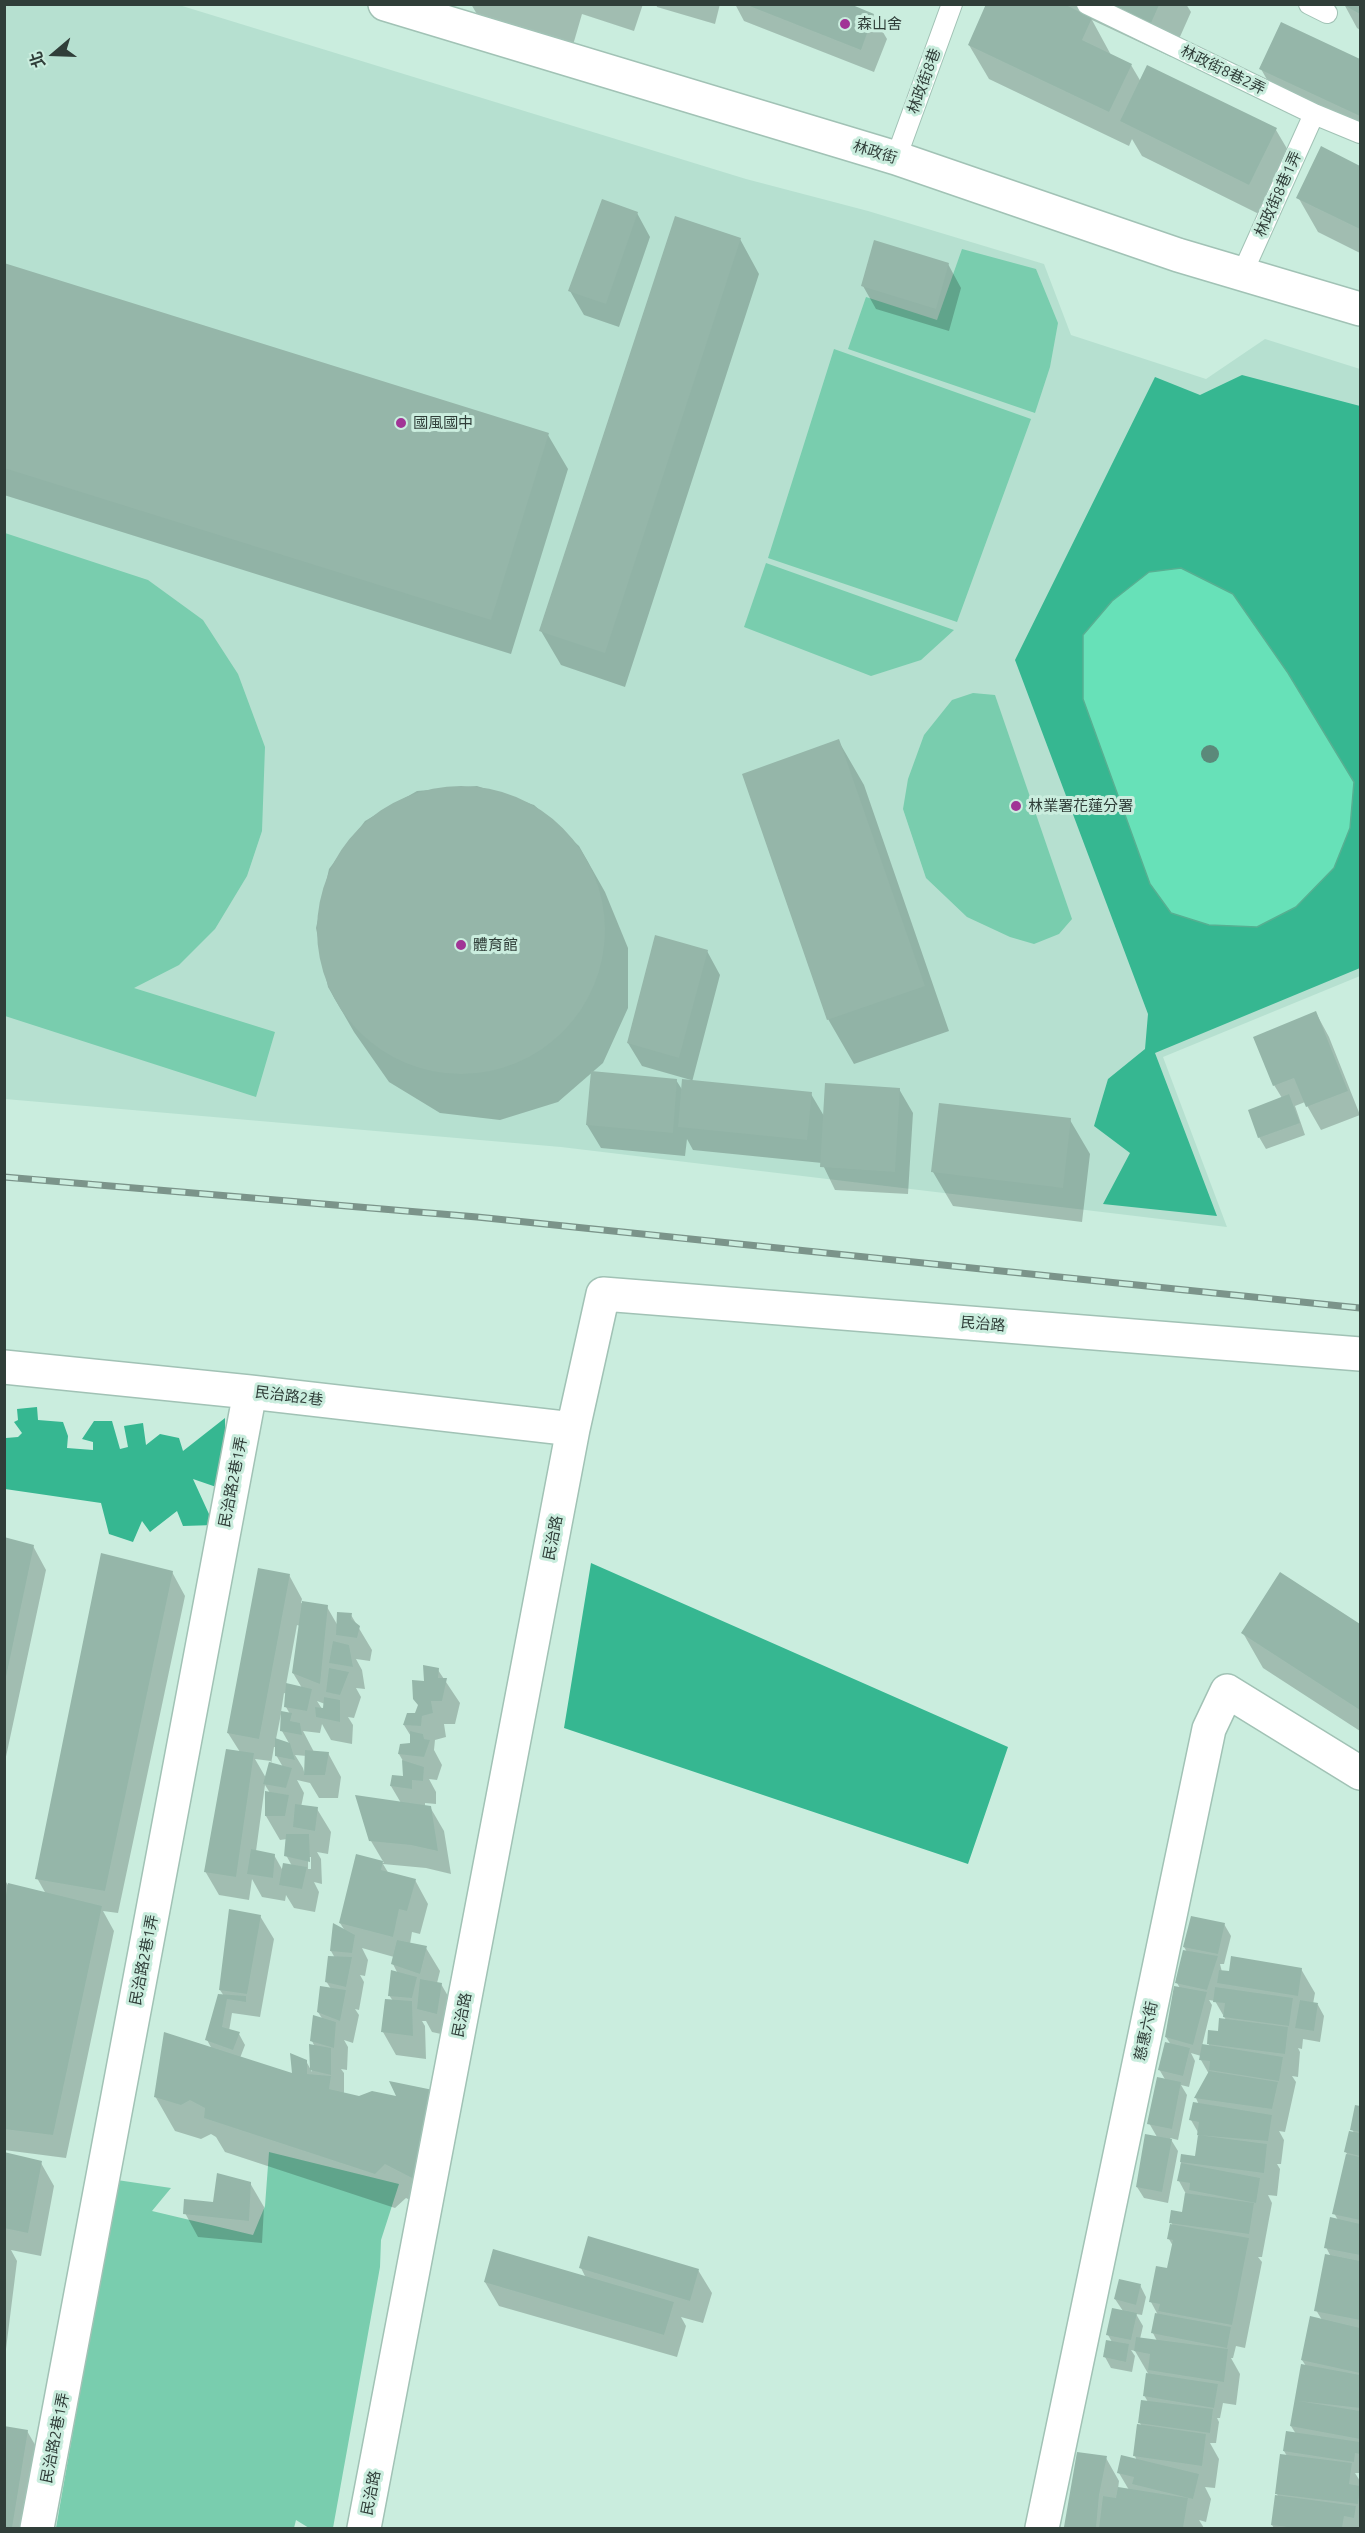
<!DOCTYPE html>
<meta charset="utf-8">
<style>
body{margin:0}
#map{position:relative;width:1365px;height:2533px;overflow:hidden;background:#caedde;font-family:Ubuntu,"Noto Sans TC",sans-serif}
canvas{display:block}
.frame{position:absolute;inset:0;border:6px solid #303e39;pointer-events:none}
.north{position:absolute;left:24px;top:24px;width:60px;height:60px;-webkit-text-stroke:4px #caedde;paint-order:stroke;rotate:251deg;font-size:16px;font-weight:700;line-height:24px;text-align:center;color:#303e39}
.north::after{content:'';display:block;margin:auto;width:21px;height:27px;background:#303e39;clip-path:polygon(50% 0,100% 100%,50% 72%,0 100%)}
</style>
<div id="map">
<canvas width="1365" height="2533"></canvas>
<div class="frame"></div>
<div class="north">北</div>
</div>
<script>
const context = document.querySelector('canvas').getContext('2d');
context.lineJoin = 'round';
function fill(path, color) { context.fillStyle = color; context.fill(path, 'evenodd'); }
function stroke(path, color, width, dash) { context.strokeStyle = color; context.lineWidth = width; context.lineCap = dash ? 'butt' : 'round'; context.setLineDash(dash || []); context.stroke(path); }
function drawText(font, color, halo, rows, align = 'center') {
  context.font = font + ' Ubuntu,"Noto Sans TC",sans-serif'; context.lineWidth = 6; context.setLineDash([]); context.textBaseline = 'middle'; context.strokeStyle = halo; context.fillStyle = color; for (const [text, x, y, turn = 0] of rows) {
    context.save(); context.translate(x, y); context.rotate((+turn || 0) * Math.PI / 180); context.textAlign = isNaN(turn) ? turn : align; if (halo) context.strokeText(text, 0, 0); context.fillText(text, 0, 0); context.restore();
  }
}
const built = new Path2D(`
 M4 5H179L746 179 868 211 1044 264 1071 335 1206 379 1265 339 1360 369V976L1163 1057 1227 1227 561 1147 5 1099Z`);
const green = new Path2D(`
 M962 249 1036 269 1058 323 1050 367 1035 413 848 349 866 297 937 320Z
 M834 349 1031 419 957 622 768 558Z
 M5 533 148 580 203 620 238 674 265 747 262 831 247 876 215 929 179 965 134 988 275 1032 256 1097 5 1016Z
 M766 563 954 630 921 660 871 676 744 627Z
 M973 693 995 695 1072 919 1059 934 1034 944 1010 937 967 917 926 878 903 809 908 779 924 735 952 700Z
 M269 2152 399 2184 381 2240 380 2267 333 2528H309L296 2520 294 2528H56L117 2180 171 2188 152 2211 253 2235 265 2206Z`);
const forest = new Path2D(`
 M1242 375 1360 406V968L1155 1053 1217 1216 1103 1204 1130 1153 1094 1126 1108 1079 1145 1049 1148 1014 1015 660 1155 377 1200 395Z
 M37 1407 38 1420 63 1422 68 1436 67 1448 93 1450V1442L82 1439 94 1421H112L120 1449 128 1447 124 1426 143 1423 146 1445 160 1434 179 1438 183 1451 225 1418V1490L193 1479 214 1525 183 1526 177 1511 150 1532 142 1521 133 1542 109 1534 101 1503 5 1489 4 1426 6 1438 18 1437 22 1433 14 1422 18 1420 17 1409Z
 M591 1563 1008 1747 968 1864 564 1728Z`);
const water = new Path2D(`
 M1181 568 1233 594 1288 673 1354 782 1350 828 1334 868 1296 907 1257 927 1209 925 1171 913 1150 884 1083 699V635L1112 601 1149 572Z`);
const shadow = new Path2D(`
 M471 4H643L634 31 582 14 571 52 485 28Z
 M656 4H720L715 24 657 7Z
 M735 4H845L873 15 887 39 874 72 744 21Z
 M988 4H1186L1191 12 1171 57 1092 20 1111 55 1131 65 1141 82 1276 130 1296 164 1269 219 1142 156 1132 139 1129 146 989 79 969 45Z
 M1344 4H1360V30L1357 28Z
 M1281 24 1360 61V132L1274 92 1261 69Z
 M1322 148 1360 167V253L1318 232 1298 197Z
 M637 213 650 237 619 327 584 315 570 291Z
 M740 239 759 274 625 687 561 665 541 631Z
 M948 264 961 288 949 331 876 309 863 286Z
 M4 265 548 435 568 469 511 654 4 495Z
 M838 740 864 785 949 1031 854 1064 828 1019Z
 M477 786 534 805 579 846 605 892 628 948V1008L603 1063 558 1102 500 1120 440 1113 389 1082 354 1032 328 987 316 928 329 869 365 821 417 791Z
 M707 951 720 975 692 1082 811 1094 824 1116 899 1089 913 1113 908 1194 835 1190 822 1163 693 1150 687 1139 685 1156 601 1148 587 1125 676 1080 683 1091 691 1080 642 1066 628 1043Z
 M1316 1013 1329 1037 1360 1115 1321 1130 1305 1102 1295 1106 1305 1135 1266 1149 1259 1137 1282 1098 1274 1085Z
 M1070 1120 1090 1154 1082 1222 953 1206 933 1172Z
 M4 1538 33 1546 46 1570 4 1766Z
 M172 1572 185 1596 118 1913 103 1911 114 1931 66 2158 4 2150V1879L8 1885 46 1894 37 1878Z
 M1280 1574 1360 1626V1731L1263 1668 1243 1633Z
 M289 1575 302 1599 301 1603 327 1607 338 1626 351 1615 372 1650 370 1661 356 1659 362 1670 365 1689 356 1688 361 1697 354 1718 348 1717 353 1725 352 1744 331 1740 322 1724 320 1733 303 1731 314 1752 328 1753 341 1777 338 1798H319L310 1783 297 1780 304 1793 301 1807 317 1809 331 1832 328 1854 317 1852 321 1859 322 1884 314 1882 319 1892 315 1912 294 1908 286 1895 285 1901 262 1897 252 1879 249 1900 219 1895 205 1871 240 1752 228 1733ZM297 1625 300 1626 293 1673 302 1688 286 1685ZM284 1693 287 1694 286 1707 290 1714 281 1712ZM317 1701 325 1704 324 1712ZM281 1714H283L282 1731 290 1745 276 1739ZM274 1747H276V1755L283 1767 271 1764ZM295 1755 307 1756 305 1775 303 1768ZM255 1759 271 1761 266 1778ZM265 1785 270 1793H266V1816L280 1840 287 1839 286 1855 292 1866 283 1871 274 1855 256 1851ZM308 1857H311V1869H308Z
 M438 1670 460 1703 455 1724H444L446 1737 435 1740 434 1750 442 1765 437 1780 429 1779 436 1792V1804L425 1803V1806L430 1807 444 1831 451 1874 426 1868 383 1864 389 1874 415 1880 428 1904 420 1934 412 1932 410 1944 426 1948 440 1971 437 1983 441 1984 455 2008 450 2036 432 2032 426 2021H422L425 2026 426 2059 396 2055 383 2032 393 2001 389 1995 398 1974 393 1964 394 1957 362 1948 368 1960 365 1976 360 1975 364 1982 359 2010 355 2009 359 2015 353 2043 344 2040 348 2047 347 2070 341 2069 344 2073V2094L359 2097 398 2098 435 2213 406 2198 395 2208 225 2152 216 2137 211 2134 201 2139 175 2131 155 2096 212 2049 207 2040 224 1996 220 1990 260 1916 274 1939 260 2017 232 2013 229 2031 239 2034 245 2045 240 2058 294 2075 306 2061 312 2072 311 2046 315 2047 312 2041 323 2020 318 2012 331 1989 326 1981 335 1958 331 1951 345 1931 340 1923 357 1856 384 1863 371 1841 401 1803 391 1786 404 1778 403 1761 399 1754 412 1745V1738L404 1725 416 1714 425 1682Z
 M1192 1918 1224 1924 1231 1936 1224 1964H1220L1222 1972 1301 1969 1315 1993 1313 2004 1318 2005 1324 2016 1320 2042 1303 2039 1302 2049 1298 2048 1300 2052 1298 2077 1292 2076 1296 2082 1285 2132 1279 2131 1284 2140 1281 2164H1277L1280 2169 1277 2196 1268 2195 1272 2203 1262 2257H1258L1262 2262 1245 2348 1236 2346 1233 2358H1231L1240 2374 1236 2405 1223 2403 1220 2418H1217L1219 2422 1216 2443H1210L1219 2459 1215 2488 1205 2487 1211 2499 1206 2522 1199 2520 1204 2528H1067L1106 2458 1119 2481 1118 2489 1129 2490 1119 2473 1137 2461 1135 2456 1142 2427 1140 2423 1148 2402 1144 2395 1149 2375 1135 2351 1131 2350 1135 2356 1132 2372 1111 2368 1105 2357 1112 2342 1108 2335 1123 2311 1115 2299 1140 2285 1146 2297 1142 2315 1136 2314 1143 2326 1140 2339 1157 2341 1153 2333 1158 2315 1151 2302 1168 2270 1173 2246 1169 2239 1173 2226 1171 2222 1183 2213 1186 2194 1179 2181 1181 2161 1197 2158 1199 2134 1191 2120 1199 2105 1196 2098 1209 2074 1201 2060V2056L1191 2053 1195 2061 1189 2087 1181 2085 1187 2095 1178 2140 1170 2138 1178 2151 1168 2203 1144 2198 1137 2187 1157 2137 1149 2123 1166 2081 1159 2069 1171 2045 1166 2037 1180 1988 1177 1983 1187 1952 1184 1947ZM1209 2000 1215 2001 1226 2020 1219 2032 1208 2043 1210 2047 1202 2046 1212 2005Z
 M1356 2107 1360 2108V2464L1359 2473H1355L1360 2481V2528H1274L1272 2525 1279 2498 1277 2494 1287 2456 1284 2451 1296 2434 1291 2426 1306 2366 1302 2360 1322 2320 1316 2310 1331 2257 1326 2247 1338 2220 1334 2213 1347 2154 1346 2152 1354 2133 1352 2129Z
 M4 2153 41 2163 54 2186 41 2256 11 2250 17 2261 4 2365Z
 M250 2183 264 2207 262 2243 198 2237 185 2213 215 2204Z
 M581 2268 698 2270 712 2293 703 2323 681 2317 686 2326 677 2357 499 2306 485 2282 586 2278Z
 M4 2427 27 2431 41 2455 29 2528H4Z`);
const building = new Path2D(`
 M850 4 874 14 861 50 747 5Z
 M986 4H1064L1092 18 1082 40 1132 64 1109 112 968 45Z
 M1342 4H1360V14Z
 M1111 5H1159L1151 23Z
 M1281 22 1360 59V116L1259 69Z
 M1147 65 1277 128 1249 185 1120 121Z
 M1321 146 1360 166V229L1296 198Z
 M602 199 638 212 606 304 568 291Z
 M675 216 741 238 605 653 539 631Z
 M874 240 949 263 936 309 861 286Z
 M4 263 549 433 491 620 4 468Z
 M839 739 925 986 827 1020 742 774Z
 M317 930a144 144 0 1 1 288 0a144 144 0 1 1-288 0Z
 M655 935 708 950 679 1058 627 1043Z
 M1316 1011 1348 1091 1306 1107 1294 1078 1273 1086 1253 1037Z
 M591 1071 677 1079 673 1133 586 1125Z
 M682 1079 812 1092 807 1140 678 1127Z
 M825 1083 900 1088 895 1172 820 1167Z
 M1289 1094 1300 1123 1258 1138 1248 1110Z
 M939 1103 1071 1118 1063 1188 931 1172Z
 M4 1537 34 1545 6 1677H4Z
 M101 1553 173 1571 105 1891 35 1879Z
 M258 1568 290 1574 259 1739 227 1733Z
 M1280 1572 1360 1624V1710L1241 1633Z
 M302 1601 328 1605 320 1684 292 1673Z
 M337 1612 352 1613 351 1619 360 1626 357 1638 336 1635Z
 M333 1641 349 1645 353 1667 329 1663Z
 M423 1665 439 1668 438 1678H447L442 1701H431L433 1713 422 1716 421 1726 403 1725 407 1713H415L418 1705 413 1699 412 1680 424 1681Z
 M329 1668 349 1672 340 1695 326 1692Z
 M286 1683 312 1689 307 1711 284 1707Z
 M324 1697 340 1700V1722L316 1717 315 1707 323 1708Z
 M281 1711 292 1713 290 1721 300 1723 302 1735 280 1731Z
 M410 1731 423 1734 424 1739 430 1740 424 1757 398 1754 400 1744 410 1743Z
 M275 1738 290 1743 295 1760 275 1756Z
 M226 1749 254 1753 236 1877 204 1872Z
 M305 1750 329 1752 325 1775H304Z
 M402 1760 424 1767 423 1781 412 1780V1789L390 1786 392 1775 403 1776Z
 M269 1762 292 1768 286 1788 263 1784Z
 M265 1791 289 1795 285 1816H265Z
 M355 1795 431 1806 438 1851 411 1845 369 1841Z
 M295 1804 318 1807 315 1831 293 1827Z
 M286 1834H309L310 1862 284 1856Z
 M251 1849 275 1854 273 1878 247 1874Z
 M356 1854 383 1861 381 1870 416 1879 407 1911 399 1909 393 1937 339 1923Z
 M283 1863 307 1867 302 1889 279 1885Z
 M8 1883 102 1906 53 2135 4 2129V1908Z
 M229 1909 261 1915 247 1994 219 1990Z
 M1191 1916 1225 1923 1218 1954 1183 1947Z
 M333 1923 355 1935 352 1953 330 1951Z
 M397 1940 427 1946 420 1974 391 1964Z
 M1183 1950 1218 1956 1207 1990 1175 1983Z
 M328 1956 352 1957 346 1987 325 1982Z
 M1231 1956 1302 1968 1298 1996 1217 1983 1219 1970 1229 1971Z
 M391 1970 417 1977 412 1998 388 1996Z
 M420 1979 442 1983 437 2014 417 2009Z
 M320 1986 346 1990 340 2021 317 2012Z
 M1174 1986 1207 1992 1193 2045 1165 2037Z
 M1215 1987 1293 1998 1289 2026 1223 2017 1225 2003 1213 2002Z
 M218 1994 246 1996V2002L227 1999 222 2027 240 2032 233 2050 205 2040Z
 M385 1999 412 2001 413 2036 381 2032Z
 M1300 2000 1318 2003 1314 2031 1295 2028Z
 M313 2015 336 2022 334 2048 310 2041Z
 M1219 2018 1288 2027 1285 2054 1207 2044 1208 2030 1218 2031Z
 M164 2032 292 2073 290 2053 307 2060V2074L331 2076 329 2089 359 2096 372 2091 396 2096 389 2081 433 2090 416 2180 385 2164 375 2174 204 2118 205 2108 190 2100 181 2105 154 2097Z
 M1165 2042 1190 2048 1183 2076 1158 2070Z
 M309 2044 331 2048V2075L310 2070Z
 M1202 2044 1283 2057 1279 2081 1209 2070 1210 2061 1199 2060Z
 M1209 2071 1278 2082 1272 2109 1194 2098Z
 M1157 2077 1181 2082 1172 2129 1147 2124Z
 M1193 2102 1272 2115 1268 2141 1197 2135 1199 2122 1189 2120Z
 M1355 2105 1360 2106V2132L1350 2130Z
 M1349 2131 1360 2133V2156L1344 2152Z
 M1145 2134 1172 2139 1162 2192 1136 2187Z
 M1198 2135 1267 2144 1264 2173 1180 2162 1181 2154 1195 2156Z
 M4 2152 42 2161 28 2233 4 2228Z
 M1346 2154 1360 2157V2220L1332 2214Z
 M1181 2163 1260 2178 1256 2203 1189 2190 1190 2183 1177 2181Z
 M217 2173 251 2182 249 2221 183 2214 184 2199 213 2202Z
 M1185 2193 1254 2203 1249 2234 1169 2223 1171 2210 1182 2212Z
 M1330 2217 1360 2224V2255L1324 2248Z
 M1170 2224 1249 2238 1232 2325 1158 2311 1160 2304 1149 2302 1156 2266 1167 2268 1173 2240 1167 2239Z
 M588 2236 699 2269 690 2301 579 2268Z
 M493 2249 674 2302 664 2335 484 2282Z
 M1325 2254 1360 2261V2320L1314 2311Z
 M1119 2279 1141 2284 1136 2305 1114 2299Z
 M1112 2308 1137 2313 1131 2340 1106 2335Z
 M1155 2313 1231 2327 1227 2348 1151 2333Z
 M1310 2316 1360 2328V2373L1301 2360Z
 M1136 2337 1228 2349 1224 2382 1148 2370 1150 2354 1134 2351Z
 M1106 2340 1129 2344 1126 2362 1103 2357Z
 M1301 2364 1360 2375V2408L1299 2401 1360 2411V2439L1290 2426Z
 M1146 2373 1218 2384 1214 2408 1143 2396Z
 M1141 2400 1213 2409 1210 2433 1138 2423Z
 M1137 2424 1206 2434 1202 2466 1133 2456Z
 M4 2426 28 2430 12 2528H4Z
 M1286 2431 1360 2442V2454L1355 2453 1354 2462 1283 2451Z
 M1077 2452 1107 2456 1099 2495 1096 2528 1064 2527Z
 M1280 2454 1352 2463 1349 2484 1360 2486 1358 2504 1275 2494Z
 M1121 2455 1199 2474 1193 2499 1132 2484 1134 2477 1117 2473Z
 M1118 2487 1188 2498 1183 2528H1099L1103 2496 1116 2498Z
 M1275 2495 1356 2506 1354 2518 1344 2516 1342 2528H1296L1271 2525Z`);
const service = new Path2D(`
 M1087 4 1314 114 1360 133
 M1309 4 1327 13
 M896 158 952 4
 M1242 274 1314 114`);
const minor = new Path2D(`
 M385 4 896 158 1178 255 1360 309
 M4 1367 250 1392 573 1429
 M37 2528 250 1392
 M364 2528 573 1429 603 1294 1360 1354
 M1042 2528 1209 1729 1227 1691 1360 1773`);
const rail = new Path2D(`
 M4 1177 477 1217 1360 1308`);
const trees = [
 [1210,754]
];
const markers = [
 [845,24,6,"#a13596"],
 [401,423,6,"#a13596"],
 [1016,806,6,"#a13596"],
 [461,945,6,"#a13596"]
];
const poiNames = [
 ["森山舍",857,24],
 ["國風國中",413,423],
 ["林業署花蓮分署",1028,806],
 ["體育館",473,945]
];
const streetNames = [
 ["林政街8巷2弄",1223,70,26],
 ["林政街8巷",924,81,-70],
 ["林政街",875,152,17],
 ["林政街8巷1弄",1278,194,-66],
 ["民治路",983,1324,5],
 ["民治路2巷",289,1396,7],
 ["民治路2巷1弄",233,1482,-79],
 ["民治路",553,1538,-79],
 ["民治路2巷1弄",144,1960,-79],
 ["民治路",462,2015,-79],
 ["慈惠六街",1146,2031,-78],
 ["民治路2巷1弄",55,2438,-79],
 ["民治路",371,2493,-79]
];
fill(built, '#b6e0d0');
fill(green, '#79cdae');
fill(forest, '#36b791');
fill(water, '#67e1b8');
stroke(water, '#56b092', 1.5);
fill(shadow, '#0003');
fill(building, '#95b6a9');
stroke(service, '#a1c2b5', 22);
stroke(minor, '#a1c2b5', 36);
stroke(service, '#fff', 20);
stroke(minor, '#fff', 33);
stroke(rail, '#7b948a', 7);
stroke(rail, '#caedde', 4.5, [14]);
context.fillStyle = '#5b897a';
for (const [x, y] of trees) { context.beginPath(); context.arc(x, y, 9, 0, 2 * Math.PI); context.fill(); }
for (const [x, y, r, color] of markers) { const dot = new Path2D(); dot.arc(x, y, r, 0, 2 * Math.PI); context.fillStyle = color; context.fill(dot); stroke(dot, '#caedde', 2); }
drawText('15px', '#303e39', '#caedde', poiNames, 'left');
drawText('15px', '#303e39', '#caedde', streetNames);
</script>
